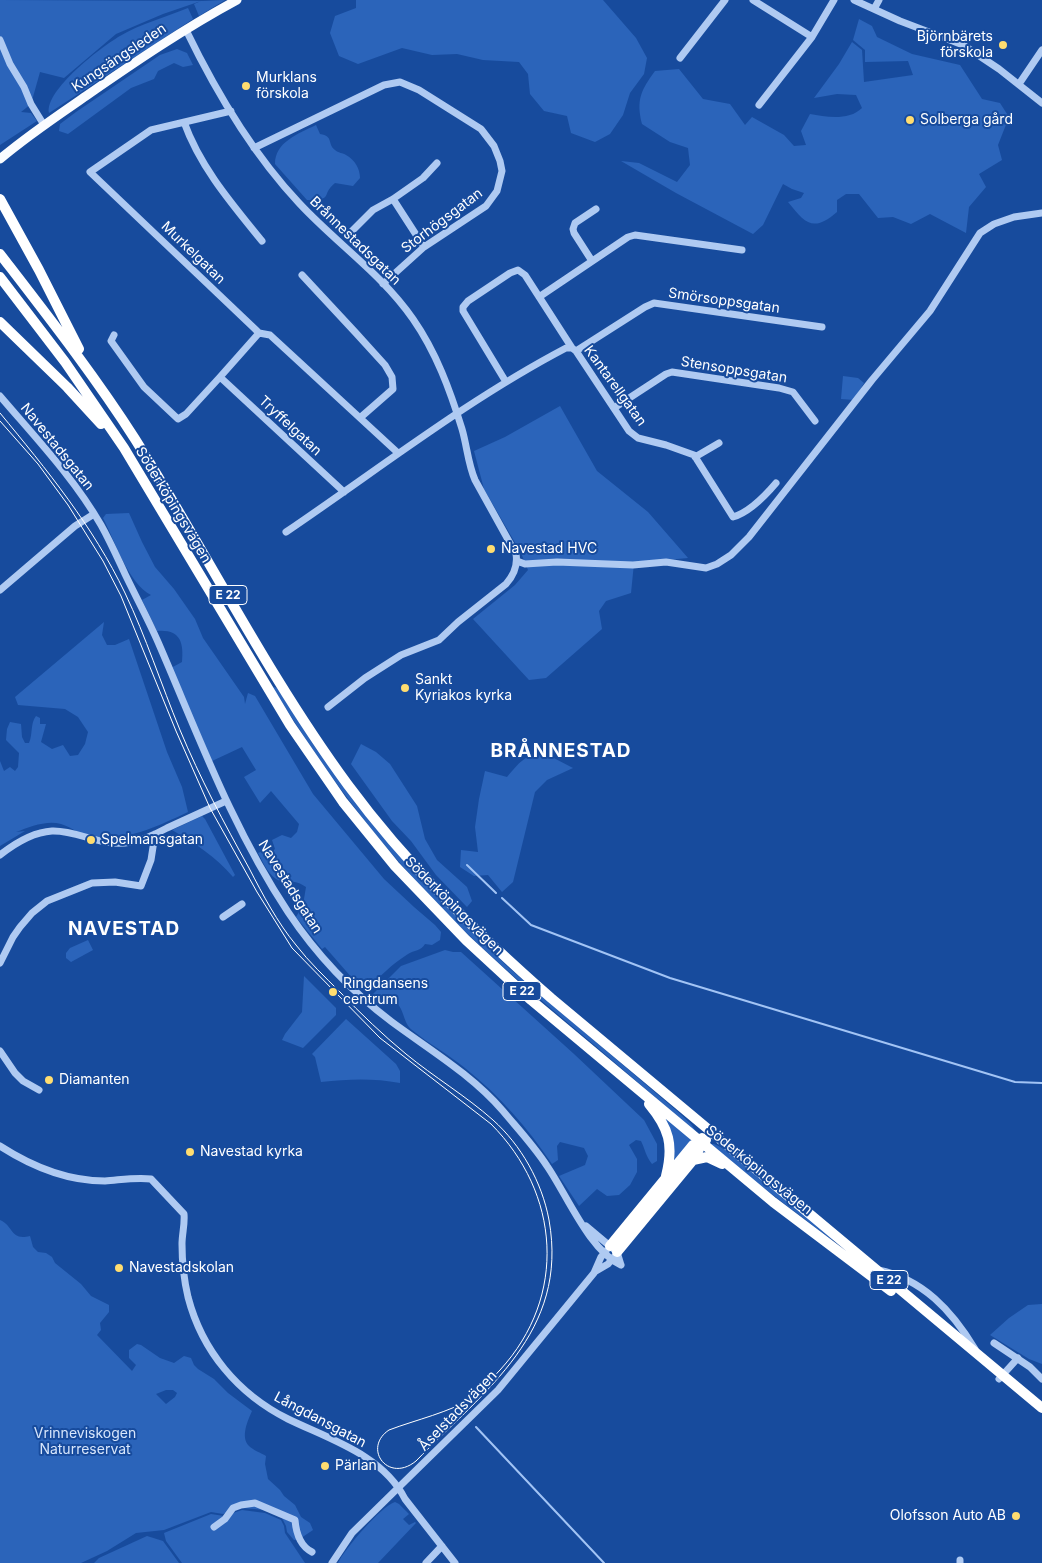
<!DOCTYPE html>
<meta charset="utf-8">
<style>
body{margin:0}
canvas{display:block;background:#174b9d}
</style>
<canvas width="1042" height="1563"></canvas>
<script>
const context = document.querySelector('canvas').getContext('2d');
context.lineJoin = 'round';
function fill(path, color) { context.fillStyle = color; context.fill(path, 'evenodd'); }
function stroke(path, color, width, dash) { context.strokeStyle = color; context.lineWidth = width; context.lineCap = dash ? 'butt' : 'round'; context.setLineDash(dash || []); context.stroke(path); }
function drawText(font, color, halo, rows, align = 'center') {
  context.font = font + ' Inter,sans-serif'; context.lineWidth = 4; context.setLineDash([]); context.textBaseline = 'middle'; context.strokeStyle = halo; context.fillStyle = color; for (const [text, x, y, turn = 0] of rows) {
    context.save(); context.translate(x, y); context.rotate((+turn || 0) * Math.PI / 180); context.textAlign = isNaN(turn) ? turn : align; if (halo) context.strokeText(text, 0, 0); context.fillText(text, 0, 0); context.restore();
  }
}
const green = new Path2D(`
 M0 0 203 1 225 0 199 16 194 4 201 1 163 14 116 34 64 78 40 72 31 104 21 112 31 113 37 121 0 145Z
 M356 0H603L636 38 647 58 644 74 630 93 623 115 610 134 595 142 571 133 567 116 544 111 530 94 528 74 519 62 483 60 457 54 432 55 402 48 358 64 339 56 330 33 335 16 356 8Z
 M188 8 193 19 49 113C45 90 101 47 120 36 140 24 166 17 188 8Z
 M859 19 872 26 877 37 912 54 960 65 982 99 1000 103 1009 117 998 145 1002 160 979 174 986 187 969 207 966 233 930 214 911 224 893 217 878 218 859 194H846L837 200V212C813 233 805 223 788 202L801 198 804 193 792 189 783 184 763 225 753 234 676 193 621 161 639 163 677 182 690 165 688 148 670 142 642 124C636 100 641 90 655 71L679 69 703 99 730 104 745 125 752 117 784 135 794 146 806 145 801 131 810 114C826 117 849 121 862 108L856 95 837 94 814 98 839 64 852 42 862 50 864 82 913 75 908 61 865 62V50L853 40Z
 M177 49 187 53 193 65 183 67 174 63 158 71 154 79 131 88 68 134 59 131 60 124 76 112 160 55Z
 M316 125 320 134C334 136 327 144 335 150 338 153 343 153 346 155 355 160 360 169 360 178L353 186 335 183C320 195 335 200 307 200L275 164C275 142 298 134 316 125Z
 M843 376 858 378 864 383 854 400 841 399Z
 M560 406 597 471 648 512 688 558 634 563 631 593 606 601 599 611 602 629 546 678 529 680 473 619 515 585 528 570 521 553 484 489 474 451 505 437Z
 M129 513 142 542 155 567 174 589 195 619 203 638 244 697 245 704 248 693 255 696 313 794 384 879 414 907 435 925 441 932 440 940 432 945 425 944C421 951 414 950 408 954 392 964 379 977 367 990L360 987 325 947 322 949 296 917 303 905 306 887C292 878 291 884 280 881 269 877 263 862 258 853L263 851 270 854 275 849 272 840 282 835 291 838 297 832 299 824 271 791 260 803 244 777 256 770 242 747 212 761 171 668 182 662C184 642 180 629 157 631L142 600 151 595C128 583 115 541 103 518L106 514Z
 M104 622 102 635 107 645H115L129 639 167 752 182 787 188 812C158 826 130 840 96 838 82 837 72 827 61 824 46 820 30 827 16 832L25 831 0 846V761L4 771 10 767 15 771 18 767 19 753 6 740 7 729 10 722 21 724 22 737 25 743H29C33 734 30 724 36 716L40 718V724H46L41 742 52 749 63 745 70 756 78 755 85 744 88 732 78 717 65 709 18 705 15 697Z
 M274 687 277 688 317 750 441 901 509 968 677 1111 691 1124 697 1133C662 1103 628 1074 593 1044 531 992 469 940 415 880 361 821 315 756 273 688Z
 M361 744 376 752 390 764 417 806 425 839 437 860 467 887 472 901 467 907 436 875 411 841 392 821 351 764Z
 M544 753 573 768 547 780 535 792 513 882 502 892 488 875 474 876 460 867 461 850 478 852 475 827 479 799 485 771 507 777C520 762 524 755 544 753Z
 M202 816 205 819 235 875 233 877C216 857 195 843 172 830Z
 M88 940 93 950 71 962 66 958V953L70 948Z
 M445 950 453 952H461L574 1054 644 1120 657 1144V1161L652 1164C646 1157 645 1149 641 1141L636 1140 629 1145 637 1159V1172L630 1185 619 1195 607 1196 597 1189 579 1206 559 1176 585 1165 588 1156 584 1148 560 1142 557 1146 558 1160 552 1164C527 1127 500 1096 465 1068 448 1054 429 1044 412 1030 403 1023 405 1010 395 1001L378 1004 370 997 401 966Z
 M304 976 336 1008V1015L303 1048 282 1040 285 1034 302 1012Z
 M346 1019 396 1064 400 1071V1083C374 1078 348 1079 321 1082L315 1057 312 1054Z
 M665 1113 694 1138 674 1165 665 1119Z
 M711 1144H714L725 1149 833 1238 832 1240 752 1179Z
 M0 1220C14 1226 10 1241 30 1236L33 1247 38 1252 46 1253 52 1257 55 1263 81 1284 91 1296 109 1305V1312L100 1323 101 1330 97 1335 132 1371 136 1365 129 1358V1350L137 1344 141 1345 160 1358 174 1363 184 1356 191 1358 194 1365 198 1369 214 1379 228 1393 252 1411C248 1420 240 1437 249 1446 253 1450 261 1453 266 1456L265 1464 268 1479 280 1490 284 1496 295 1505 301 1517 310 1523 313 1530 298 1540H294L287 1532 286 1526 282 1518 266 1510 242 1508 223 1514 211 1512 164 1530 136 1533 107 1551 81 1563H0ZM166 1390H173L177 1393 175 1397 166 1404 156 1394Z
 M1042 1304V1364L1029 1359 990 1335 1009 1318 1028 1305Z
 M395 1502 399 1504 409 1514 403 1519 409 1525 415 1522 416 1523 378 1563H338C344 1550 381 1506 395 1502Z
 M242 1510 265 1513 281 1520 284 1526 285 1533 305 1563H182L166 1541 164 1533 211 1514 224 1516Z
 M147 1536 163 1541 179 1563H94L99 1558Z`);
const stream = new Path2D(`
 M467 865 496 893
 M502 898 531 925 670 978 1015 1082 1042 1083
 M476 1427 604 1563`);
const minor = new Path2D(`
 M753 0 812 37
 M854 0 900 21 963 45 999 69 1042 103
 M874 9 879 0
 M186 30C216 92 252 153 299 203 336 243 382 274 413 319 436 352 450 390 462 429 467 446 468 464 475 480L516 554C518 566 514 575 506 584L458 622 439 640 401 655 365 678 328 707
 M0 40 10 64 24 87 31 104 44 125
 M680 58 725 0
 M1019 84 1042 50
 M759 105 812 37 834 0
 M231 111 151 130 90 172 255 329 259 333 270 335 398 453
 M184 122C200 167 232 204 262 241
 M254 148 384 85 400 82 419 90 481 129 494 146 500 161 502 171 497 191 486 206 424 247 383 284
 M393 199 424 247
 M348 235 373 210 393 199 423 178 437 163
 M592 261 574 233 573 229 575 223 596 209
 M302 275 355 332 385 365 392 377 393 389 361 417
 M539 297 628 237 635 235 742 250
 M114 335 111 341 144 387 178 419 186 414 220 377 344 492
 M576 351 645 307 654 303 822 327
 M220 377 259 333
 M506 382 463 311V307L468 301 510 273 518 270 525 275 572 348
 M0 396C35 437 74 478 101 525 110 541 117 557 125 574 136 597 148 619 158 642 198 734 232 828 288 912 316 954 352 992 392 1022 430 1050 472 1075 503 1111 518 1129 534 1146 547 1166 567 1195 589 1250 621 1265
 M614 408 666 374 672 372 779 388 793 392 815 421
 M695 457 719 443
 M286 532C379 469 467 400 566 348H572L576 351 629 431 638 438 666 445 694 455 733 517C750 512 765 496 776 483
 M517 561 525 564 557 562 633 565 666 562 706 568 717 564 731 555 749 537 872 380 930 311 980 233 994 224 1014 217 1042 213
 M0 590 75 526 94 514
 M0 855C14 844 34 832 52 831 79 830 101 848 131 842 144 840 156 834 167 828 187 819 206 810 226 801
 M223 917 242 904
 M0 963 13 937 20 927 32 913 47 901 92 883 115 882 141 886 151 860 155 834
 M0 1051 15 1073 23 1081 39 1090
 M0 1146C31 1166 67 1181 105 1181 120 1180 136 1177 151 1179L184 1214C185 1224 182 1234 182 1244 182 1261 184 1280 188 1297 202 1351 238 1394 288 1419 329 1439 383 1455 405 1499L455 1563
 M586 1226 617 1252 621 1265
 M878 1270C923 1279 952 1311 975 1349
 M596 1271 608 1264 614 1257
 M994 1343 1030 1367 1042 1379
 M999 1379 1018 1358
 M214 1527 225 1519 233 1508 241 1505 255 1503 295 1520C296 1532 300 1546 312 1552
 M332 1563 352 1533 498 1390 594 1273 601 1257 606 1251
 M426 1563 442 1546
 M960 1563V1560`);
const major = new Path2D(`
 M0 159C27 136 57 116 86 96 135 62 185 28 237 0`);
const highway = new Path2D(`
 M0 199 39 270 79 349
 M0 254C47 315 94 375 135 439 207 554 268 676 348 785 407 865 477 933 551 998L1042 1408
 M0 277 65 362 124 448 290 725 343 802 395 866 466 940 531 1000 773 1202 891 1291
 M0 322 67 387 101 424
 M649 1104C669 1128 674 1145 666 1176
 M693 1160 707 1157 722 1164
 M610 1246 693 1145 702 1141 706 1140
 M617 1252 693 1160 699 1149 702 1138`);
const tram = new Path2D(`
 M0 413C47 470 93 526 125 593 146 637 161 684 180 730 200 778 224 823 249 868 263 895 277 922 296 945 309 962 325 977 340 992 361 1014 383 1035 406 1054 434 1077 466 1096 493 1120 521 1145 542 1182 549 1220 569 1332 485 1390 416 1461 388 1484 362 1448 389 1430 415 1420 451 1412 474 1397 484 1391 492 1378 500 1370 568 1296 560 1193 491 1124L380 1038 292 948 257 892 210 808 176 731 121 596 103 561 68 505 38 464 0 421`);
const markers = [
 [1003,45,5,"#ffdd70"],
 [246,86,5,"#ffdd70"],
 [910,120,5,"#ffdd70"],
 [491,549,5,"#ffdd70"],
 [405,688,5,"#ffdd70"],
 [91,840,5,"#ffdd70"],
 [333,992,5,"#ffdd70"],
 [49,1080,5,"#ffdd70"],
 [190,1152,5,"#ffdd70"],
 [119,1268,5,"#ffdd70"],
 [325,1466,5,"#ffdd70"],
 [1016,1516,5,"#ffdd70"]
];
const shields = [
 [228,595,38],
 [522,991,38],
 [889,1280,38]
];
const shieldNames = [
 ["E 22",228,595],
 ["E 22",522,991],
 ["E 22",889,1280]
];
const poiNames = [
 ["Björnbärets",993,37,"right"],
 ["förskola",993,53,"right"],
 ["Murklans",256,78],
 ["förskola",256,94],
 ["Solberga gård",920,120],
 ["Navestad HVC",501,549],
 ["Sankt",415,680],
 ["Kyriakos kyrka",415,696],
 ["Spelmansgatan",101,840],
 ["Ringdansens",343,984],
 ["centrum",343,1000],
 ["Diamanten",59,1080],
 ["Navestad kyrka",200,1152],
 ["Navestadskolan",129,1268],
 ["Pärlan",335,1466],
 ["Olofsson Auto AB",1006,1516,"right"]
];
const streetNames = [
 ["Kungsängsleden",119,58,-34],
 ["Storhögsgatan",442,221,-37],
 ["Brånnestadsgatan",355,241,44],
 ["Murkelgatan",193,253,44],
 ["Smörsoppsgatan",724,301,8],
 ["Stensoppsgatan",734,370,9],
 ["Kantarellgatan",615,386,54],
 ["Tryffelgatan",290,426,43],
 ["Navestadsgatan",57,447,51],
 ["Söderköpingsvägen",173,505,59],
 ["Navestadsgatan",290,887,58],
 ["Söderköpingsvägen",454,906,45],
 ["Söderköpingsvägen",759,1170,39],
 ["Åselstadsvägen",458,1411,-46],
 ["Långdansgatan",320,1420,28]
];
const parkNames = [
 ["Vrinneviskogen",85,1434],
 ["Naturreservat",85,1450]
];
const districtNames = [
 ["BRÅNNESTAD",561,751],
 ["NAVESTAD",124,929]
];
fill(green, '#2b64ba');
stroke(stream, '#a2c4f5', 2);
stroke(minor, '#afcaf2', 7);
stroke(major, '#fafcff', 9);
stroke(highway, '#fff', 10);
stroke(tram, '#fff', 1);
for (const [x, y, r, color] of markers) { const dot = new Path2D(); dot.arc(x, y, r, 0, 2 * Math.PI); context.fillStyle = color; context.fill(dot); stroke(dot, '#174b9d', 2); }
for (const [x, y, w] of shields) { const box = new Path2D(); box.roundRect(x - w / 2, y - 9.5, w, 19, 4); context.fillStyle = '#174b9d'; context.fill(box); stroke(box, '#fff', 1); }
drawText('bold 12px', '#fff', null, shieldNames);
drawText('14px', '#fff', '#174b9d', poiNames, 'left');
drawText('14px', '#fff', '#174b9d', streetNames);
drawText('14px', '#d7e6fc', '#174b9d', parkNames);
context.letterSpacing = '1px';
drawText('bold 19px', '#fff', '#174b9d', districtNames);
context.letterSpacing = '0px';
</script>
